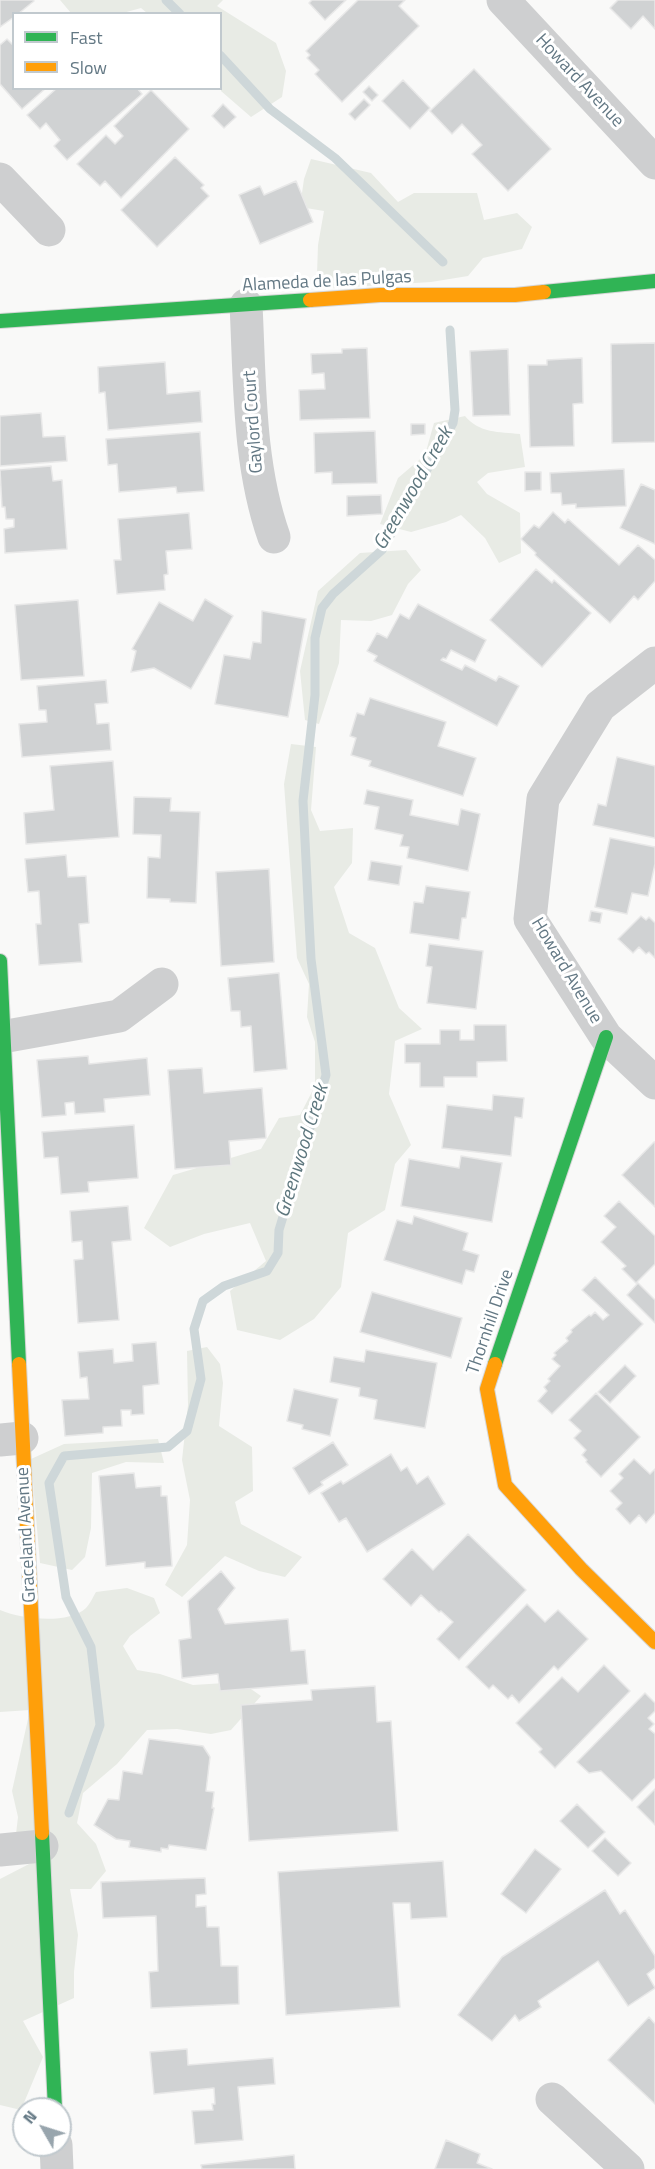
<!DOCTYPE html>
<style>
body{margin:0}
#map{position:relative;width:655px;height:2169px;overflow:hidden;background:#f9f9f8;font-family:"Titillium Web",sans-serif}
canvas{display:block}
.legend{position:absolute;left:12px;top:12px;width:210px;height:78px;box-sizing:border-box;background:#fff;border:2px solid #c1c9ce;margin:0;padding:8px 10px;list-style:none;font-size:18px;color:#637884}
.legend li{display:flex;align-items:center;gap:12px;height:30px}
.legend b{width:30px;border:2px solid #c1c9ce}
.north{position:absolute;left:12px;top:2097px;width:60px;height:60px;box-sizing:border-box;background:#fff;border:2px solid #c1c9ce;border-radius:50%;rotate:309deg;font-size:16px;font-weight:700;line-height:24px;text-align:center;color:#637884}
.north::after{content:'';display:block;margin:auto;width:21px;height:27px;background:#98a5ad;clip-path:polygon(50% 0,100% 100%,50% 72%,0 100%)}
</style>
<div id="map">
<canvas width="655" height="2169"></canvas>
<ul class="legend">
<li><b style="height:8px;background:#30b455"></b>Fast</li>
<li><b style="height:8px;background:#ff9f0a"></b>Slow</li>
</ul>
<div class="north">N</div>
</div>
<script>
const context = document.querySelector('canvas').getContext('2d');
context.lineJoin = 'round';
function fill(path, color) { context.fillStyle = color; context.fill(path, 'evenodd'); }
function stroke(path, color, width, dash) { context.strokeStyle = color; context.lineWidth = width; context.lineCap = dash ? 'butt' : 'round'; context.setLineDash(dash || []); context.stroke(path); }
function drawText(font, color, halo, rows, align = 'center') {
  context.font = font + ' "Titillium Web",sans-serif'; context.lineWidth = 6; context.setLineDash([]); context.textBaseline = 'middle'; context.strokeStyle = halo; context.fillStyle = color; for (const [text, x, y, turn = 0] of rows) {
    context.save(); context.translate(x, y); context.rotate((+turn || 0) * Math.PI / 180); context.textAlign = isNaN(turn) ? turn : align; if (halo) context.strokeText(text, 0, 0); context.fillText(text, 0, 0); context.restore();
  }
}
const green = new Path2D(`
 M60 0H223L217 6 276 43 286 71 282 97 251 117 221 91 220 14 147 13 141 8 123 13H71Z
 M311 159 371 173 398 202 414 193H477L484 220 517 213 532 227 522 249 483 258 468 276 431 282 334 288 317 274 318 245 324 211 300 207 304 179Z
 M465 416C479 433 499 432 520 434L525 467 488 473 477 482 487 494 520 513 521 553 499 563 485 538 461 515 446 522 411 532 380 524 398 478 425 455 434 423Z
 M406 550 421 570 408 584 392 615 371 621 341 620 339 663 319 724 305 720 300 671 318 591 360 553Z
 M291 744 316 747 311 810 320 831 353 828 352 863 334 887 349 933 375 948 399 1008 422 1029 395 1041 389 1094 411 1145 395 1164 385 1210 348 1233 341 1287 314 1319 280 1340 237 1330 230 1291 266 1261 250 1223 204 1234 170 1247 144 1228 173 1175 261 1149 279 1118 300 1115 315 1086V1042L307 1017 309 984 297 958 284 784Z
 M207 1347 220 1364 223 1383 219 1426 252 1447 253 1491 235 1502 241 1524 302 1557 285 1577 259 1571 225 1556 182 1597 165 1585 187 1545 190 1500 182 1460 188 1405 187 1351Z
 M158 1439 164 1463 126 1462 92 1473 91 1528 85 1557 72 1570 40 1563 31 1459 64 1444Z
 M127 1588 154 1598 160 1613 130 1636 123 1646 137 1670 160 1674 193 1685 241 1682 261 1696 231 1730 211 1734 177 1729 147 1730 117 1764 83 1793 77 1823 96 1844 106 1871 91 1889H70L78 1935 74 1972V1998L23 2021 43 2057 21 2110 0 2105V1879L31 1863 16 1834 18 1817 12 1791 30 1710 0 1712V1610C21 1619 68 1625 86 1608 90 1604 93 1597 96 1592Z`);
const stream = new Path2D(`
 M166 0 180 14
 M220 55 270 109 335 158 443 262
 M69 1813 100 1725 91 1647 66 1597 49 1483 64 1456 168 1447 187 1431 201 1379 194 1329 203 1301 224 1286 267 1271 278 1253 279 1230 326 1075 311 959 303 801 315 695V638L322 608 333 594 382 550 453 423 455 410 450 330`);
const building = new Path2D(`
 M0 0H33L34 1 18 14H14V17L0 27Z
 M312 0H346L325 20 309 3Z
 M358 0H405L399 6 419 26 342 102 315 74 319 70 307 58 310 55 306 51Z
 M618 0H655V29L643 16 631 29 610 8Z
 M7 39 14 46V88H46L22 109 0 84V45Z
 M474 69 551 149 508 191 472 154 482 145 462 124 452 134 430 111Z
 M403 80 430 108 410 129 382 101Z
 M369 86 378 95 372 101 363 92Z
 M57 88H137L142 94 67 160 54 146 60 140 46 123 40 129 27 115Z
 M151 90 189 129 121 198 105 181 100 186 77 164 106 135 115 144 123 136 114 126Z
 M364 99 370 105 355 120 349 114Z
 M223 104 236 117 224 128 212 116Z
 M175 157 204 185 201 188 209 196 157 247 121 210Z
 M296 181 313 222 260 244 239 195 260 186 264 195Z
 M655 343V442L612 443 611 344Z
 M367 348 370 418 300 420 299 390 325 389 324 373 312 374 311 354 342 353V349Z
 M508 349 510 415 473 416 470 351Z
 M582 358 583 403 573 404 574 446 530 447 528 365H547V360Z
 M165 362 167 394 200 391 202 422 108 430 105 392 99 393 98 367Z
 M41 413 43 437 65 436 67 461 0 466V416Z
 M411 424H425V434L411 435Z
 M375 431 377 483 332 484V472L315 473 314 433Z
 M200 432 204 491 177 493 176 487 119 492 117 464 108 465 106 439Z
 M51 466 53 481 62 480 67 549 5 553 4 529 14 527V519H6L5 507H2L0 470Z
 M624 469 626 506 576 508V504L562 505 561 493H551L550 473Z
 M525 472H541V490L525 491Z
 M641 484 655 490V544L620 528Z
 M381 495 382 514 347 516V496Z
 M553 512 565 523 568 519 619 565 638 545 655 560V581L638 600 634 596 610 623 535 555 536 553 521 539 534 525 539 528Z
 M189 513 192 549 166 551 168 574 164 575 165 590 117 594 114 560H121L118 519Z
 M536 569 552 583 554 580 591 613 542 667 490 620Z
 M205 599 233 616 191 689 154 668 131 672 136 651 132 649 159 602 193 621Z
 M78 600 84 676 21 680 15 605Z
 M418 604 486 640 475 662 451 650 446 659 443 658 441 660 462 670 465 665 496 681 499 676 519 686 497 726 374 661 377 656 367 651 377 633 387 638 400 614 409 619Z
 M262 611 306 619 288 717 215 704 224 655 250 659 253 642 261 643Z
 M106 680 108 703 95 704 97 724 109 723 111 750 22 757 19 724 47 722 46 710H39L37 686Z
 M370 698 446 722 438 746 476 758 463 796 369 766 371 761 351 755 356 738 350 736 357 713 364 715Z
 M617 757 655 766V838L593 825 598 804 606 806Z
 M113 761 119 837 26 844 24 813 54 810 50 766Z
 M367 790 413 800 410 815 458 825 461 809 480 814 468 871 407 858 409 847 400 846 403 835 375 829 379 807 364 804Z
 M134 797 171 798 170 811 200 812 196 903 170 902V899L147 898 148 857 160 858 161 835 133 834Z
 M610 838 655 847V864L648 896 632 893 627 914 595 907Z
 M66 855 68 877 86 876 89 923 79 924 82 962 39 965 36 924H41L39 891 28 892 25 859Z
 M371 861 402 866 399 885 368 880Z
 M269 869 274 962 221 966 216 872Z
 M426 886 470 892 466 918H462L459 940 410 933 414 902 423 903Z
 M591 911 602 913 600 923 589 921Z
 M641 916 646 920 649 917 655 923V958L649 952 646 954 639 947 633 953 618 939Z
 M429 944 483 951 476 1009 427 1003 432 967 426 966Z
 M279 973 287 1069 254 1072 251 1026 241 1027 240 1011H231L228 978Z
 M474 1025H506L507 1061 477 1062V1077H444V1087H420V1063H405V1044H440V1030H460V1040H474Z
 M88 1056 89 1064 147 1058 150 1095 104 1099 105 1112 75 1114 74 1102 65 1103 66 1115 42 1117 37 1060Z
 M202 1068 204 1093 262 1088 266 1138 229 1141 231 1165 175 1169 168 1070Z
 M493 1095 524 1098 522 1118 515 1117 511 1156 442 1148 447 1105 492 1110Z
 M134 1125 138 1178 88 1182 89 1192 61 1194 58 1157 44 1158 42 1132Z
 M654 1142H655V1207L622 1175Z
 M461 1156 502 1163 492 1222 401 1206 409 1159 459 1168Z
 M619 1201 655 1236V1264L636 1283 622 1269 626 1266 601 1242 616 1227 604 1216Z
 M128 1206 131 1240 112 1242 119 1320 78 1323 74 1260 83 1259 82 1241 72 1242 70 1211Z
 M414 1216 468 1233 463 1250 479 1255 474 1272 466 1270 462 1284 384 1260 397 1220 412 1224Z
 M595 1277 643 1324 552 1414 538 1401 547 1391 544 1387 550 1381 548 1379 560 1366 552 1359 556 1355 554 1353 568 1341 566 1338 572 1332 571 1330 589 1315 591 1316 595 1312 603 1320 609 1315 582 1290Z
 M638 1283 655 1300V1323L627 1295Z
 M372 1292 462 1318 451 1358 360 1332Z
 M156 1342 159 1384 143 1386 144 1414 131 1415V1410H121L122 1426 103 1427V1433L65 1436 62 1400 89 1399 87 1377 80 1378 78 1352 113 1349 114 1363 133 1361 132 1344Z
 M366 1350 437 1363 425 1428 374 1419 377 1400 359 1396 360 1388 330 1382 334 1357 364 1362Z
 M625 1365 636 1376 610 1403 598 1392Z
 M294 1389 338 1399 330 1436 302 1429 303 1425 287 1421Z
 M596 1393 640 1437 601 1477 586 1462 587 1460 582 1455 586 1450 574 1438 581 1431 569 1420Z
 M333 1442 348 1465 321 1482 323 1485 309 1494 293 1468Z
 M391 1454 401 1471 407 1467 417 1484 428 1476 445 1504 367 1552 346 1518 339 1522 321 1493 341 1481 343 1484Z
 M634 1459 650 1474 655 1469V1513L646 1523 639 1515 630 1524 616 1509 622 1503 610 1491 623 1478 619 1474Z
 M134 1473 136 1488 161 1486V1496H167L172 1566 145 1568V1562L106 1566 99 1476Z
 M468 1534 526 1590 459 1660 437 1639 453 1622 441 1611 439 1612 421 1595 411 1606 383 1579 412 1549 433 1570Z
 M221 1571 235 1588 218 1609 225 1624 288 1619 291 1651 305 1650 308 1684 220 1691 218 1674 182 1678 179 1640 191 1638 188 1601Z
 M527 1604 545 1622 558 1610 588 1639 558 1670 554 1666 519 1703 512 1695 508 1699 493 1685 489 1689 466 1667Z
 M604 1665 630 1691 555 1768 539 1752 542 1749 516 1723 562 1677 578 1692Z
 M375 1686 377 1722 391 1721 398 1831 249 1841 241 1705 312 1700 311 1690Z
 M645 1693 655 1703V1711L648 1718 654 1724 649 1729 655 1734V1778L632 1801 601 1771 589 1773 577 1762Z
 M149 1739 203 1746 210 1757 206 1791 214 1792 212 1808H214L206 1850 169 1845 168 1849 161 1848V1852L129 1847 130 1841 116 1839 94 1825 108 1799 119 1800 123 1771 142 1774Z
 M655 1789V1825L637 1807Z
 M577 1804 605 1832 588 1848 560 1821Z
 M605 1838 631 1863 618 1876 592 1851Z
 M535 1849 561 1869 526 1913 501 1894Z
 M443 1861 447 1917 411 1919 410 1903H393L400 2007 286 2015 278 1872Z
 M205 1878 206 1894 196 1895V1907L206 1906 207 1927H219L221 1966H238L239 2004 151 2008 149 1972 158 1971 156 1916 103 1918 101 1882Z
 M605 1890 620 1914 625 1910 655 1956V1968L647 1974 655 1988 628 2006 598 1961 538 2001 541 2007 519 2021 515 2015 492 2041 458 2015 502 1957Z
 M649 2017 655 2024V2104L608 2060Z
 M187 2049 188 2065 273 2058 275 2084 238 2087 243 2140 195 2144 192 2111 213 2110 212 2104H215L214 2088 154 2094 150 2052Z
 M446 2140 480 2154 477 2163 492 2169H435Z
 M294 2155 295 2169H202L201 2165Z`);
const street = new Path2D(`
 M503 0 655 163
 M0 179 49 230
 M246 305C250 382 248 463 274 537
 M655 663 600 706 543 799 530 919 606 1037 655 1083
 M2 1037 119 1016 162 984
 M0 1440 22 1438
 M0 1850 42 1846
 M552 2099 628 2169
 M56 2145 57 2169`);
const fast = new Path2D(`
 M544 292 655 281
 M0 321 310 300
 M0 961 19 1364
 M495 1364 606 1037
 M42 1833 55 2109`);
const slow = new Path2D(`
 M310 300 380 295H515L544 292
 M19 1364 42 1833
 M495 1364 487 1389 505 1485 581 1569 655 1642`);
const streetNames = [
 ["Howard Avenue",579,81,47],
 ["Alameda de las Pulgas",327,282,-3],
 ["Gaylord Court",254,422,-94],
 ["Howard Avenue",566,971,59],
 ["Thornhill Drive",491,1322,-71],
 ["Graceland Avenue",27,1535,-93]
];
const waterNames = [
 ["Greenwood Creek",414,489,-60],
 ["Greenwood Creek",303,1151,-73]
];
fill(green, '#e8ebe5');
stroke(stream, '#ced7d9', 9);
fill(building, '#d0d2d3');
stroke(building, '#e8e8e8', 1.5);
stroke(fast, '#d5d6d6', 16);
stroke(slow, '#d5d6d6', 16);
stroke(street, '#cecfd0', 33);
stroke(fast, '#30b455', 14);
stroke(slow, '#ff9f0a', 14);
drawText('18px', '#637884', '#fff', streetNames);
drawText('italic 20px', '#5e777e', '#fff', waterNames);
</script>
